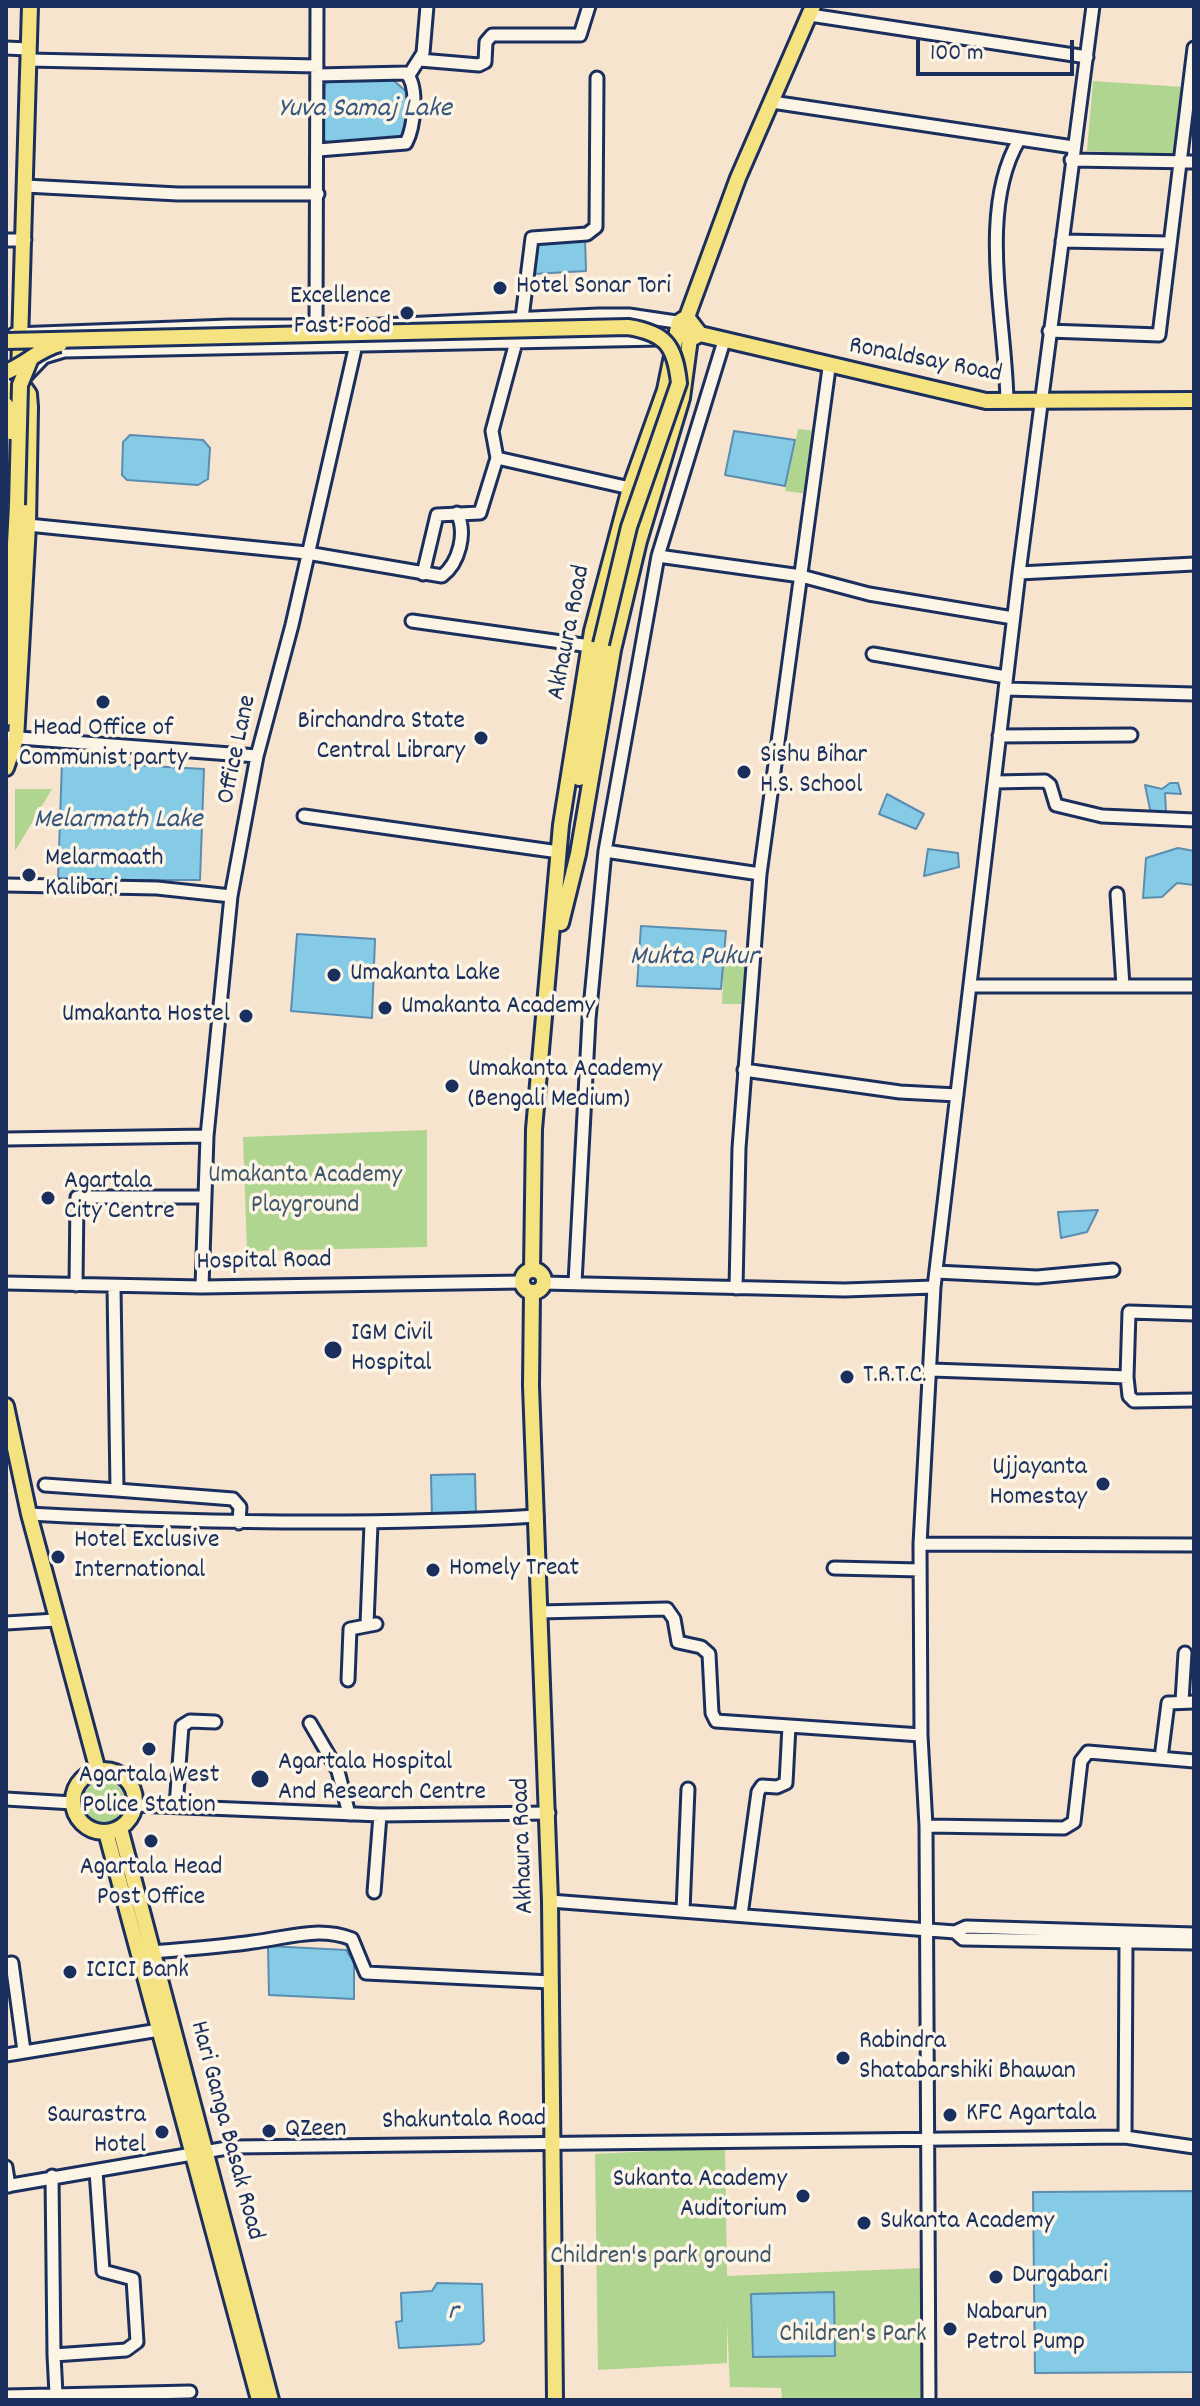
<!DOCTYPE html>
<style>
body{margin:0}
#map{position:relative;width:1200px;height:2406px;overflow:hidden;background:#f7e4ce;font-family:Dekko,sans-serif}
canvas{display:block}
.frame{position:absolute;inset:0;border:8px solid #1b2f5e;pointer-events:none}
.scale{position:absolute;left:916px;top:40px;width:158px;height:36px;box-sizing:border-box;border:4px solid #1b2f5e;border-top:0;padding-left:10px;font-size:24px;line-height:28px;white-space:nowrap;color:#1b2f5e;-webkit-text-stroke:6px #fcf5e5;paint-order:stroke}
</style>
<div id="map">
<canvas width="1200" height="2406"></canvas>
<div class="frame"></div>
<div class="scale">100 m</div>
</div>
<script>
const context = document.querySelector('canvas').getContext('2d');
context.lineJoin = 'round';
function fill(path, color) { context.fillStyle = color; context.fill(path, 'evenodd'); }
function stroke(path, color, width, dash) { context.strokeStyle = color; context.lineWidth = width; context.lineCap = dash ? 'butt' : 'round'; context.setLineDash(dash || []); context.stroke(path); }
function drawText(font, color, halo, rows, align = 'center') {
  context.font = font + ' Dekko,sans-serif'; context.lineWidth = 7; context.setLineDash([]); context.textBaseline = 'middle'; context.strokeStyle = halo; context.fillStyle = color; for (const [text, x, y, turn = 0] of rows) {
    context.save(); context.translate(x, y); context.rotate((+turn || 0) * Math.PI / 180); context.textAlign = isNaN(turn) ? turn : align; if (halo) context.strokeText(text, 0, 0); context.fillText(text, 0, 0); context.restore();
  }
}
const green = new Path2D(`
 M1093 81 1183 87 1175 155 1087 151Z
 M798 429 818 431 808 494 785 491Z
 M15 789H52L15 851Z
 M724 951 751 953 747 1004H722Z
 M427 1130V1247L247 1251 243 1137Z
 M83 1802a21 21 0 1 1 42 0a21 21 0 1 1-42 0Z
 M725 2147 727 2276 925 2268 927 2400H782L781 2388 730 2387 727 2322V2363L598 2370 595 2154Z`);
const water = new Path2D(`
 M328 80H393L408 93 406 129 397 141 329 143 323 139 325 85Z
 M533 238H585L586 271 533 274Z
 M734 431 795 440 785 486 725 475Z
 M130 435 203 440 210 448 208 479 198 485 127 480 122 475 123 442Z
 M62 761 204 769 200 880H58Z
 M1170 783H1178L1181 794 1165 793 1166 812 1151 814 1145 785 1162 789Z
 M887 794 924 814 916 829 879 814Z
 M1178 848 1194 851V885L1177 883 1162 897 1143 898 1146 858Z
 M928 849 958 853 959 867 924 876Z
 M641 926 726 931 721 989 637 986Z
 M297 934 375 939 372 1018 291 1011Z
 M1098 1210 1087 1232 1061 1238 1058 1212Z
 M475 1474 476 1517 432 1518 431 1475Z
 M268 1946 346 1950 354 1962V1999L269 1995Z
 M1194 2191V2372L1035 2373 1033 2192Z
 M437 2283 482 2284 484 2341 480 2344 399 2348 396 2322 402 2321 401 2293 432 2291Z
 M834 2292 835 2356 753 2357 751 2294Z`);
const minor = new Path2D(`
 M810 15 1087 57
 M6 48 28 49
 M28 60 317 66
 M420 60 479 65 485 62 486 42 492 35H580L589 6
 M317 75 406 73C419 86 414 128 406 143L318 150
 M409 75 423 53 427 6
 M772 102 1073 147
 M1071 160 1194 162
 M25 186 178 194H318
 M6 240H25
 M1062 241 1170 243
 M522 318 532 238 587 234 596 227 597 78
 M316 326 317 6
 M1049 331 1159 335 1194 48
 M14 334 229 326H360L598 315H629L683 323
 M516 342 492 431 497 458 630 488
 M6 381H21L44 357 64 351 661 339
 M1007 402C1006 321 977 211 1019 140
 M28 525 307 553 442 576C459 563 467 533 457 513
 M658 556 801 576 869 594 1013 618
 M1019 573 1194 564
 M423 574 437 515 480 513 497 458
 M412 621 590 646
 M873 654 1006 677
 M1005 689 1194 694
 M999 736 1131 735
 M6 737 257 756
 M995 782 1045 781 1050 785 1056 805 1102 816 1194 820
 M304 816 559 852
 M605 851 760 874
 M6 885 157 888 231 896
 M1117 894 1123 986
 M970 986H1194
 M744 1070 900 1092 957 1095
 M6 1139 207 1136
 M936 1272 1037 1277 1113 1270
 M6 1283 202 1287 522 1282
 M543 1283 844 1290 934 1287
 M575 1283 589 1019 605 851 658 556 724 341
 M76 1285 77 1197H203
 M114 1286 117 1490 233 1499 240 1507 239 1523
 M202 1287 207 1136 231 896 257 756 292 625 360 327
 M736 1288 739 1148 760 874 829 368
 M932 1370 1127 1377 1129 1396 1134 1401 1194 1400
 M1127 1377 1129 1312 1194 1314
 M45 1485 117 1490
 M29 1514C199 1523 367 1526 537 1516
 M920 1544 1194 1545
 M834 1568 920 1570
 M539 1612 667 1609 674 1619 678 1642 701 1647 709 1654 712 1713 716 1721 921 1735
 M6 1623 56 1620
 M367 1624 371 1524
 M348 1680 350 1629 376 1624
 M1182 1701 1185 1653
 M310 1723 338 1771 349 1814
 M1161 1758 1168 1703 1194 1702
 M6 1799 73 1803
 M135 1805 380 1815 549 1813
 M176 1806 182 1726 190 1721 215 1722
 M926 1826 1064 1828 1074 1822 1081 1761 1088 1752 1194 1761
 M374 1892 380 1815
 M550 1901 955 1932 966 1927 1194 1934
 M683 1911 688 1789
 M741 1915 758 1792 762 1786 777 1787 786 1783 789 1726
 M955 1932 963 1939 1194 1943
 M153 1952C186 1949 220 1947 253 1942 287 1938 318 1926 352 1939L366 1973 551 1982
 M6 1964 12 1963 24 2051
 M6 2055 159 2030
 M1125 2137 1126 1943
 M6 2167 9 2186
 M52 2176 54 2355 126 2350 137 2342 133 2279 103 2271 96 2171
 M6 2186 233 2147 1125 2137 1194 2147
 M54 2355 56 2394
 M6 2396 190 2392
 M929 2400 926 1826 921 1735 920 1544 934 1287 1019 573 1093 6`);
const major = new Path2D(`
 M687 317 738 178 813 6
 M700 334 986 401 1194 400
 M19 376 30 6
 M6 498 10 394 19 380
 M6 718 17 505
 M6 768 16 739 28 525 30 407 29 394 19 380
 M579 778 601 644
 M561 923 578 854 613 650 639 541 682 398 691 331
 M532 1270 534 1129 561 825 592 631 630 488 665 390 679 322 687 317 700 334 689 340
 M522 1281a11 11 0 1 1 22 0a11 11 0 1 1-22 0Z
 M532 1292 531 1386 550 1901 555 2400
 M6 1406 29 1514 98 1771
 M73 1801a31 31 0 1 1 62 0a31 31 0 1 1-62 0Z
 M120 1828 271 2400
 M106 1832 259 2400`);
const majorBridge = new Path2D(`
 M6 341 628 327C666 333 675 346 679 383L629 527 601 644
 M6 372C26 364 39 349 60 344
 M6 405 11 432
 M17 505 20 385 31 358`);
const markers = [
 [500,288,8,"#1b2f5e"],
 [407,313,8,"#1b2f5e"],
 [103,702,8,"#1b2f5e"],
 [481,738,8,"#1b2f5e"],
 [744,772,8,"#1b2f5e"],
 [29,875,8,"#1b2f5e"],
 [334,975,8,"#1b2f5e"],
 [385,1008,8,"#1b2f5e"],
 [246,1016,8,"#1b2f5e"],
 [452,1086,8,"#1b2f5e"],
 [48,1198,8,"#1b2f5e"],
 [333,1350,10,"#1b2f5e"],
 [847,1377,8,"#1b2f5e"],
 [1103,1484,8,"#1b2f5e"],
 [58,1557,8,"#1b2f5e"],
 [433,1570,8,"#1b2f5e"],
 [149,1749,8,"#1b2f5e"],
 [260,1779,10,"#1b2f5e"],
 [151,1841,8,"#1b2f5e"],
 [70,1972,8,"#1b2f5e"],
 [843,2058,8,"#1b2f5e"],
 [950,2115,8,"#1b2f5e"],
 [269,2131,8,"#1b2f5e"],
 [162,2132,8,"#1b2f5e"],
 [803,2196,8,"#1b2f5e"],
 [864,2223,8,"#1b2f5e"],
 [996,2277,8,"#1b2f5e"],
 [950,2329,8,"#1b2f5e"]
];
const poiNames = [
 ["Hotel Sonar Tori",516,288],
 ["Excellence",391,298,"right"],
 ["Fast Food",391,328,"right"],
 ["Birchandra State",465,723,"right"],
 ["Central Library",465,753,"right"],
 ["Head Office of",103,730,"center"],
 ["Communist party",103,760,"center"],
 ["Sishu Bihar",760,757],
 ["H.S. School",760,787],
 ["Melarmaath",45,860],
 ["Kalibari",45,890],
 ["Umakanta Lake",350,975],
 ["Umakanta Academy",401,1008],
 ["Umakanta Hostel",230,1016,"right"],
 ["Umakanta Academy",468,1071],
 ["(Bengali Medium)",468,1101],
 ["Agartala",64,1183],
 ["City Centre",64,1213],
 ["IGM Civil",351,1335],
 ["Hospital",351,1365],
 ["T.R.T.C.",863,1377],
 ["Ujjayanta",1087,1469,"right"],
 ["Homestay",1087,1499,"right"],
 ["Hotel Exclusive",74,1542],
 ["International",74,1572],
 ["Homely Treat",449,1570],
 ["Agartala Hospital",278,1764],
 ["And Research Centre",278,1794],
 ["Agartala West",149,1777,"center"],
 ["Police Station",149,1807,"center"],
 ["Agartala Head",151,1869,"center"],
 ["Post Office",151,1899,"center"],
 ["ICICI Bank",86,1972],
 ["Rabindra",859,2043],
 ["Shatabarshiki Bhawan",859,2073],
 ["KFC Agartala",966,2115],
 ["Saurastra",146,2117,"right"],
 ["Hotel",146,2147,"right"],
 ["QZeen",285,2131],
 ["Sukanta Academy",787,2181,"right"],
 ["Auditorium",787,2211,"right"],
 ["Sukanta Academy",880,2223],
 ["Durgabari",1012,2277],
 ["Nabarun",966,2314],
 ["Petrol Pump",966,2344]
];
const streetNames = [
 ["Ronaldsay Road",925,362,11],
 ["Akhaura Road",571,633,-79],
 ["Office Lane",239,750,-78],
 ["Hospital Road",264,1263,-1],
 ["Akhaura Road",525,1846,-92],
 ["Shakuntala Road",464,2122,-1],
 ["Hari Ganga Basak Road",225,2131,75]
];
const parkNames = [
 ["Umakanta Academy",305,1177],
 ["Playground",305,1207],
 ["Children's park ground",661,2258],
 ["Children's Park",853,2336]
];
const waterNames = [
 ["Yuva Samaj Lake",365,111],
 ["Melarmath Lake",118,822],
 ["Mukta Pukur",694,959],
 ["r",453,2314]
];
fill(green, '#b0d591');
fill(water, '#85cbe6');
stroke(water, '#5b8db0', 2);
stroke(minor, '#1b2f5e', 17);
stroke(major, '#1b2f5e', 20);
stroke(minor, '#fcf5e5', 11);
stroke(major, '#f5e382', 14);
stroke(majorBridge, '#1b2f5e', 20, []);
stroke(majorBridge, '#f5e382', 14);
for (const [x, y, r, color] of markers) { const dot = new Path2D(); dot.arc(x, y, r, 0, 2 * Math.PI); context.fillStyle = color; context.fill(dot); stroke(dot, '#fcf5e5', 3); }
drawText('26px', '#1b2f5e', '#fcf5e5', poiNames, 'left');
drawText('26px', '#1b2f5e', '#fcf5e5', streetNames);
drawText('26px', '#40586b', '#fcf5e5', parkNames);
drawText('italic 28px', '#365680', '#fcf5e5', waterNames);
</script>
